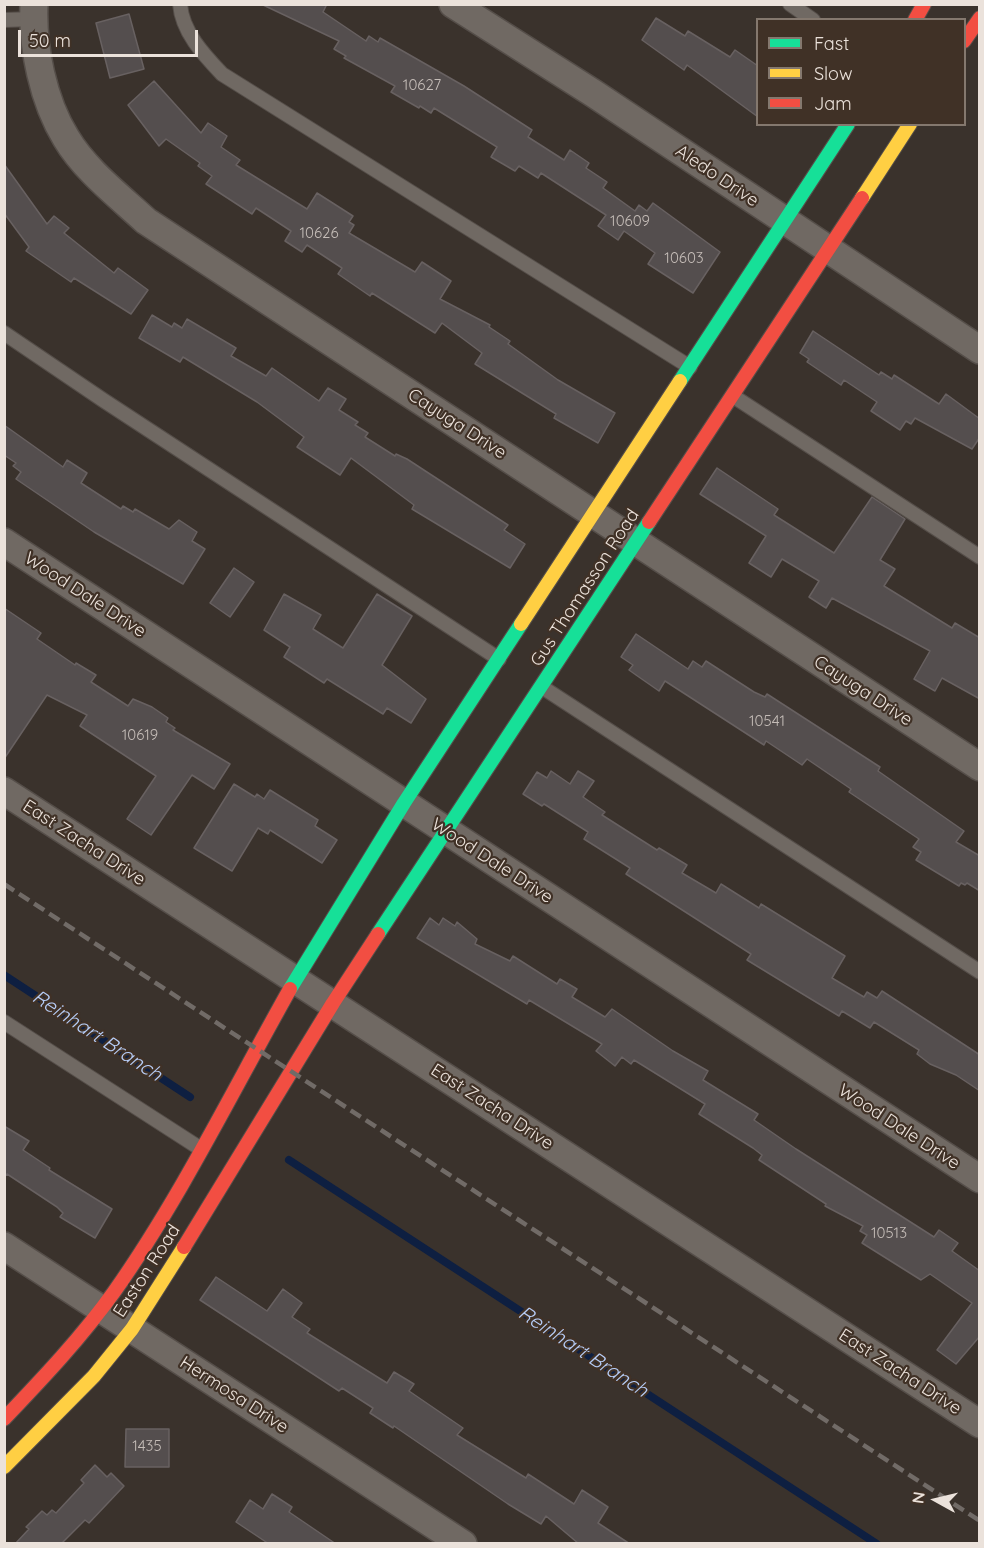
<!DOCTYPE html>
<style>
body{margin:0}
#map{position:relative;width:984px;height:1548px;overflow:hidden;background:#3a322c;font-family:Quicksand,sans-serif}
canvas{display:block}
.frame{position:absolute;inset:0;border:6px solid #ebe2db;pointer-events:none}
.legend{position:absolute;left:756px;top:18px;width:210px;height:108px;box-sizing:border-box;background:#403126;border:2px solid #84786e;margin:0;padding:8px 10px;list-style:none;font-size:18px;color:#ebe2db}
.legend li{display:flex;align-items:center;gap:12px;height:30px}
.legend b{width:30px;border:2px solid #84786e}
.north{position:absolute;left:906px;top:1470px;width:60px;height:60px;-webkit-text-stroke:4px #403126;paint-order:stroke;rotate:278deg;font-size:16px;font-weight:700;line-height:24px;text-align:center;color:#ebe2db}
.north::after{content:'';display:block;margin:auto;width:21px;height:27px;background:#ebe2db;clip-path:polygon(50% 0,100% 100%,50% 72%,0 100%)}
.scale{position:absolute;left:18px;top:30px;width:180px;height:27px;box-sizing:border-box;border:3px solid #ebe2db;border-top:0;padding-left:8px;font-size:18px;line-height:21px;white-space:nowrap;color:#ebe2db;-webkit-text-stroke:4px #403126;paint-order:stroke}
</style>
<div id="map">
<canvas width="984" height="1548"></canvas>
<div class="frame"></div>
<ul class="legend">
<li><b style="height:8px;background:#16e098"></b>Fast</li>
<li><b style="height:8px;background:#ffcf43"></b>Slow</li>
<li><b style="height:8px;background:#f24e42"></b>Jam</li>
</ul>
<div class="north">N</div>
<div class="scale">50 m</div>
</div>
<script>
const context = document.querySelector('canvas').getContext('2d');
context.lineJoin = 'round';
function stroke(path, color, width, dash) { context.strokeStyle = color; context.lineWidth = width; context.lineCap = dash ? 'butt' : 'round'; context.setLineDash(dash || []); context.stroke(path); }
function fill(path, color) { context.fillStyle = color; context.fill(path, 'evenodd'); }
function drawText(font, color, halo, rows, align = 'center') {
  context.font = font + ' Quicksand,sans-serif'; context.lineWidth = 4.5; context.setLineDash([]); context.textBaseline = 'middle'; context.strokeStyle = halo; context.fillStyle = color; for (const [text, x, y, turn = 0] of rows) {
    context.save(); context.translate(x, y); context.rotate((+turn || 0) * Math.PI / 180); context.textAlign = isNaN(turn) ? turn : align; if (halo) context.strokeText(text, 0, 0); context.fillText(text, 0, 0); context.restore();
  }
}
const stream = new Path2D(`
 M4 975 190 1097
 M289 1160 877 1544`);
const building = new Path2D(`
 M261 4H327L323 12 366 41 369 36 378 42 380 38 464 86 532 130 528 137 564 160 570 150 589 163 586 168 607 182 603 188 635 211 639 205 647 211 653 203 720 252 693 293 648 264 655 253 624 231 618 240 598 226 606 215 541 173 538 178 519 166 515 171 491 157 497 147 434 108 431 113 420 106 419 108 391 92 395 86 344 58 346 56 334 49 339 41Z
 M129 14 144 69 110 78 96 23Z
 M656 18 685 36 688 31 730 57 735 50 758 66V117L687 65 684 70 642 40Z
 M154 81 201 133 208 123 227 136 221 147 240 160 236 165 307 209 317 193 353 216 349 222 354 225 349 233 415 272 422 262 451 281 440 299 490 325 489 327 510 341 508 344 558 380 615 413 598 443 554 418 556 414 475 364 482 353 442 323 435 333 372 293 370 296 338 274 342 268 307 245 302 252 285 241 291 231 256 208 252 214 206 184 212 176 198 166 200 163 166 139 159 146 128 105Z
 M4 164 47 224 54 216 69 228 64 233 114 273 118 268 148 290 131 314 74 278 71 282 26 251 29 247 4 213Z
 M152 315 172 327 174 323 182 328 187 319 236 348 231 356 266 376 272 368 319 401 328 388 346 399 339 410 358 422 355 425 368 433 365 437 395 456 396 454 407 459 508 525 504 530 525 544 510 568 412 509 414 505 351 458 340 475 297 447 304 437 257 402 183 357 180 362 139 338Z
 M813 331 879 375 881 372 892 379 894 375 939 404 946 394 980 419V437L972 449 915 418 911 424 906 421 900 430 871 411 877 402 844 380 841 385 807 362 809 359 800 353Z
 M4 425 63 467 67 460 87 473 81 483 121 509 123 506 133 512 135 509 169 529 179 520 197 532 192 541 205 549 183 584 94 532 16 479 21 472 13 466 16 463 4 455Z
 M717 468 778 509 774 515 834 553 872 497 905 519 880 560 895 569 884 586 952 628 955 623 980 638V699L942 678 935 691 914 679 930 651 832 598 826 608 809 597 819 581 782 559 771 577 749 563 766 536 700 494Z
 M234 568 254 582 230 617 210 603Z
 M284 594 321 615 313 629 343 648 377 594 412 616 382 665 426 699 411 723 387 708 383 714 327 679 324 683 284 657 290 647 264 630Z
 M4 608 41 633 37 639 75 665 76 663 96 675 91 682 128 706 133 699 152 707 168 718 166 722 175 728 173 730 230 764 214 789 192 775 151 835 127 819 156 776 80 726 87 715 47 695 4 759Z
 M636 634 688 669 693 661 702 667 706 661 754 692 765 697 767 694 880 767 878 771 964 831 956 842 980 856V891L967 883 965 885 961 883 959 886 916 860 921 852 913 847 919 839 849 792 851 789 807 759 802 765 766 741 764 745 665 681 659 691 636 675 629 670 633 665 621 657Z
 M551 771 570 784 578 771 594 781 583 797 605 812 602 815 657 850 659 848 687 865 682 873 716 893 721 884 759 908 761 904 845 956 832 978 864 997 867 992 877 998 882 991 980 1055V1091L956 1075 930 1064 917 1054 919 1050 874 1022 870 1028 842 1011 839 1016 801 993 747 960 751 954 626 874 630 868 584 839 588 832 544 804 542 806 523 794 537 772 547 778Z
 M234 784 255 797 257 794 264 799 270 790 318 820 315 826 337 840 322 863 270 830 268 834 258 828 232 871 194 848Z
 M430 918 439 925 443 918 455 926 457 922 477 939 475 944 510 961 513 956 557 984 560 979 577 989 572 997 605 1017 612 1009 673 1051 708 1071 703 1080 758 1114 754 1120 796 1149 934 1237 939 1230 958 1243 952 1251 980 1271V1336L956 1364 937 1350 972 1303 930 1274 921 1280 862 1243 867 1235 860 1231 863 1226 825 1206 826 1204 759 1160 762 1155 753 1148 699 1114 705 1104 634 1060 631 1064 622 1057 615 1066 596 1051 602 1044 529 1000 527 1004 417 938Z
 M4 1126 29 1141 23 1150 50 1168 49 1170 112 1209 95 1238 60 1217 63 1213 57 1207 7 1174 4 1177Z
 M216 1277 267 1311 283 1289 302 1303 292 1317 310 1329 307 1333 387 1383 394 1372 414 1384 409 1391 463 1428 457 1435 526 1478 528 1474 574 1504 582 1490 608 1507 598 1523 630 1544H579L546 1516 541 1524 508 1504 394 1426 393 1428 370 1413 373 1408 342 1388 339 1391 200 1300Z
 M126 1429H169V1467H125Z
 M95 1465 107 1477 111 1473 124 1486 89 1523 85 1520 61 1544H15L29 1529 26 1527 42 1511 47 1515 52 1510 56 1513 84 1483 81 1480Z
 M272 1494 292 1507 289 1512 336 1544H269L236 1522 250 1500 263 1509Z`);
const lane = new Path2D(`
 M180 4C182 32 204 55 222 74L690 367
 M790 4 813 20
 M4 20 33 19
 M4 333 103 400 499 659
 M733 396 980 557
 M542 687 980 972
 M4 1022 201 1149`);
const street = new Path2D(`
 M34 4C32 47 43 101 66 138 85 170 119 196 146 221L980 767
 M453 4 593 93 980 350
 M4 542 980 1179
 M4 791 980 1424
 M4 1246 463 1544`);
const fast = new Path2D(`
 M680 381 848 124
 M378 934 649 522
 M290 989 404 803 521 624`);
const slow = new Path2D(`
 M862 198 910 124
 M521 624 680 381
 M4 1467 94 1376 132 1329 184 1247`);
const jam = new Path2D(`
 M915 20 924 4
 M964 41 980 18
 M649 522 862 198
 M184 1247 333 1003 378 934
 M4 1419C43 1378 81 1338 114 1292 181 1197 233 1090 290 989`);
const rail = new Path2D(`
 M4 884 980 1521`);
const numberNames = [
 ["10627",422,85],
 ["10609",630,221],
 ["10626",319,233],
 ["10603",684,258],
 ["10541",767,721],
 ["10619",140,735],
 ["10513",889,1233],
 ["1435",147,1446]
];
const streetNames = [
 ["Aledo Drive",717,176,34],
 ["Cayuga Drive",457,424,33],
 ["Gus Thomasson Road",585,588,-57],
 ["Wood Dale Drive",85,595,33],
 ["Cayuga Drive",863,691,33],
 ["East Zacha Drive",84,843,33],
 ["Wood Dale Drive",492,861,33],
 ["East Zacha Drive",492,1107,33],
 ["Wood Dale Drive",899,1127,33],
 ["Easton Road",147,1271,-57],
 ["East Zacha Drive",900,1372,33],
 ["Hermosa Drive",234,1395,33]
];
const waterNames = [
 ["Reinhart Branch",97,1036,33],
 ["Reinhart Branch",583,1352,33]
];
stroke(stream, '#0e1f41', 8);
fill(building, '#544e4e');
stroke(building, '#686161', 1.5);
stroke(lane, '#554e49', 16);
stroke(street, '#554e49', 30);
stroke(fast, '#554e49', 16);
stroke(slow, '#554e49', 16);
stroke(jam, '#554e49', 16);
stroke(lane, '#706963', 14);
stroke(street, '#706963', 27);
stroke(fast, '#16e098', 14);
stroke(slow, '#ffcf43', 14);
stroke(jam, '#f24e42', 14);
stroke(rail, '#716b67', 4.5, [12, 6]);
drawText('15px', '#c5bdb8', null, numberNames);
drawText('18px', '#ebe2db', '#403126', streetNames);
drawText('italic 20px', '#b6cdf7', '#403126', waterNames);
</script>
